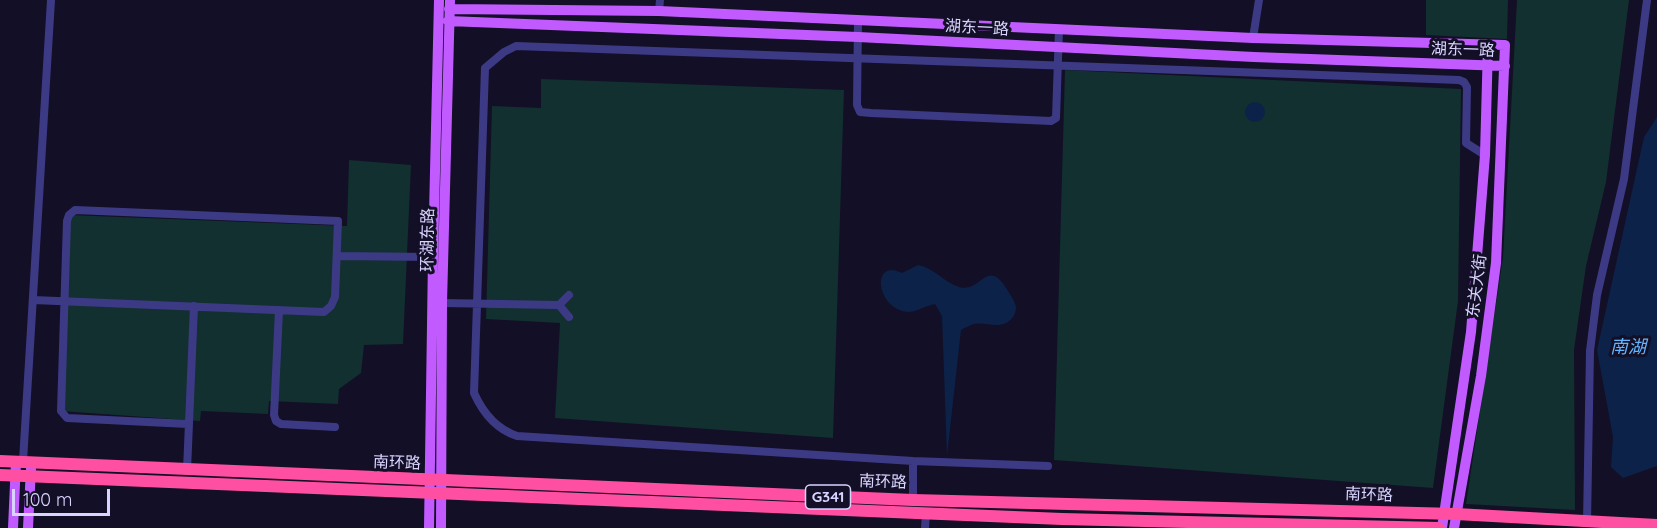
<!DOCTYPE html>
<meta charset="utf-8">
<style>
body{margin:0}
#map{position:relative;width:1657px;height:528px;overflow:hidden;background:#130f26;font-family:Quicksand,sans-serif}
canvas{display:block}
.scale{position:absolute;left:12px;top:489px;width:98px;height:27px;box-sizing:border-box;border:3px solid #d9d4ff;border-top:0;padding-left:8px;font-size:18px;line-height:21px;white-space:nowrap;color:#d9d4ff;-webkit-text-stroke:4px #130f26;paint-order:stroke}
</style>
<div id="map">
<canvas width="1657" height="528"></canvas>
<div class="scale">100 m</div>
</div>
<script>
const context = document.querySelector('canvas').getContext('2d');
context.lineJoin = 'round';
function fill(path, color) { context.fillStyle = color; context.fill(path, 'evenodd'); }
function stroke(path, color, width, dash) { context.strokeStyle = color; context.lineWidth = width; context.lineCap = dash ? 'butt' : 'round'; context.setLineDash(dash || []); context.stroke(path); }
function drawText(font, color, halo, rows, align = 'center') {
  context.font = font + ' Quicksand,"Noto Sans SC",sans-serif'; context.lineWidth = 6; context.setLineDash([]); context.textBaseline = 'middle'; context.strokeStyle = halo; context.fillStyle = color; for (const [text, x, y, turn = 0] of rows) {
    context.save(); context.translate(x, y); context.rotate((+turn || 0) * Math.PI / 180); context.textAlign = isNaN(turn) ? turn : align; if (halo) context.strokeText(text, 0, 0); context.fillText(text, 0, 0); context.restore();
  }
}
const green = new Path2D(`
 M1426 0H1508L1507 39 1426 35Z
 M1517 0H1629L1606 182 1586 266 1574 350 1575 510 1466 504 1503 257Z
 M1065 70 1461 89 1458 301 1433 488 1054 460Z
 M541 79 844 90 833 438 555 418 560 323 486 319 492 106 541 108Z
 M349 160 411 165 403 344 364 345 361 373 339 389 338 404 269 401 268 414 201 411 200 421 61 411 69 215 347 226Z`);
const water = new Path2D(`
 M1245 112a10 10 0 1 1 20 0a10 10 0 1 1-20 0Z
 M1657 117V466L1623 478 1611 467 1613 437 1597 350 1644 137Z
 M918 265C934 268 944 282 959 287 981 294 987 255 1008 291 1011 296 1016 303 1016 308 1016 314 1012 320 1006 323 996 328 985 322 974 324 970 325 965 328 961 330L947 456 942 316 935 304C926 305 917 312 908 312 875 309 871 257 902 273Z`);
const minor = new Path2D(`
 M659 11 660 0
 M858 20 857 105 860 112 871 113 1051 121 1056 118 1059 29
 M1253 38 1259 0
 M337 256 433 257
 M33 300C130 304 227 308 324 312L331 306 335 297 338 221 75 210 69 215 67 221 61 411 67 418 188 424
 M442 303 559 305 569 317
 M559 305 569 295
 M279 310 274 415 276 421 281 424 335 427
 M23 461 51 0
 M1048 466 913 461 517 436C496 429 483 413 474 393L485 68 504 52 516 46 1459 80 1464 82 1467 87 1466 143 1485 155
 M187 470 194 306
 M913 500V461
 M1587 522 1590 351 1597 295 1624 179 1647 0
 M925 528 926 512`);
const major = new Path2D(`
 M449 9 659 11 1253 38 1505 45 1496 263 1481 376 1454 528
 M448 21 858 37 1254 57 1505 66
 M13 528 16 462
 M28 528 31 468
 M429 528 433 257 439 0
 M441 528 442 303 450 0
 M1442 528 1471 332 1485 155 1488 45`);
const highway = new Path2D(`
 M0 461 913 500 1456 514 1657 525
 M0 475 1062 519 1439 528`);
const shields = [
 [828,497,45]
];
const shieldNames = [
 ["G341",828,497]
];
const streetNames = [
 ["湖东一路",977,28,3],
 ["湖东一路",1463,50,2],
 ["环湖东路",428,240,-89],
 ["东关大街",1477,286,-83],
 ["南环路",397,463,2],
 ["南环路",883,482,2],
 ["南环路",1369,495,2]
];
const waterNames = [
 ["南湖",1628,348]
];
fill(green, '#12302f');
fill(water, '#0c2248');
stroke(minor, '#3d3a85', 8);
stroke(major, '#c25bff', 10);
stroke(highway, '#ff4fa3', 12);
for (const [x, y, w] of shields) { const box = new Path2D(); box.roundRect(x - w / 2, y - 12, w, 24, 4.5); context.fillStyle = '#130f26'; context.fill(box); stroke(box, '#d9d4ff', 1.5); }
drawText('bold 15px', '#d9d4ff', null, shieldNames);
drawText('16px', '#d9d4ff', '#130f26', streetNames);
drawText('italic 18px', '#62b6ff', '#130f26', waterNames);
</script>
